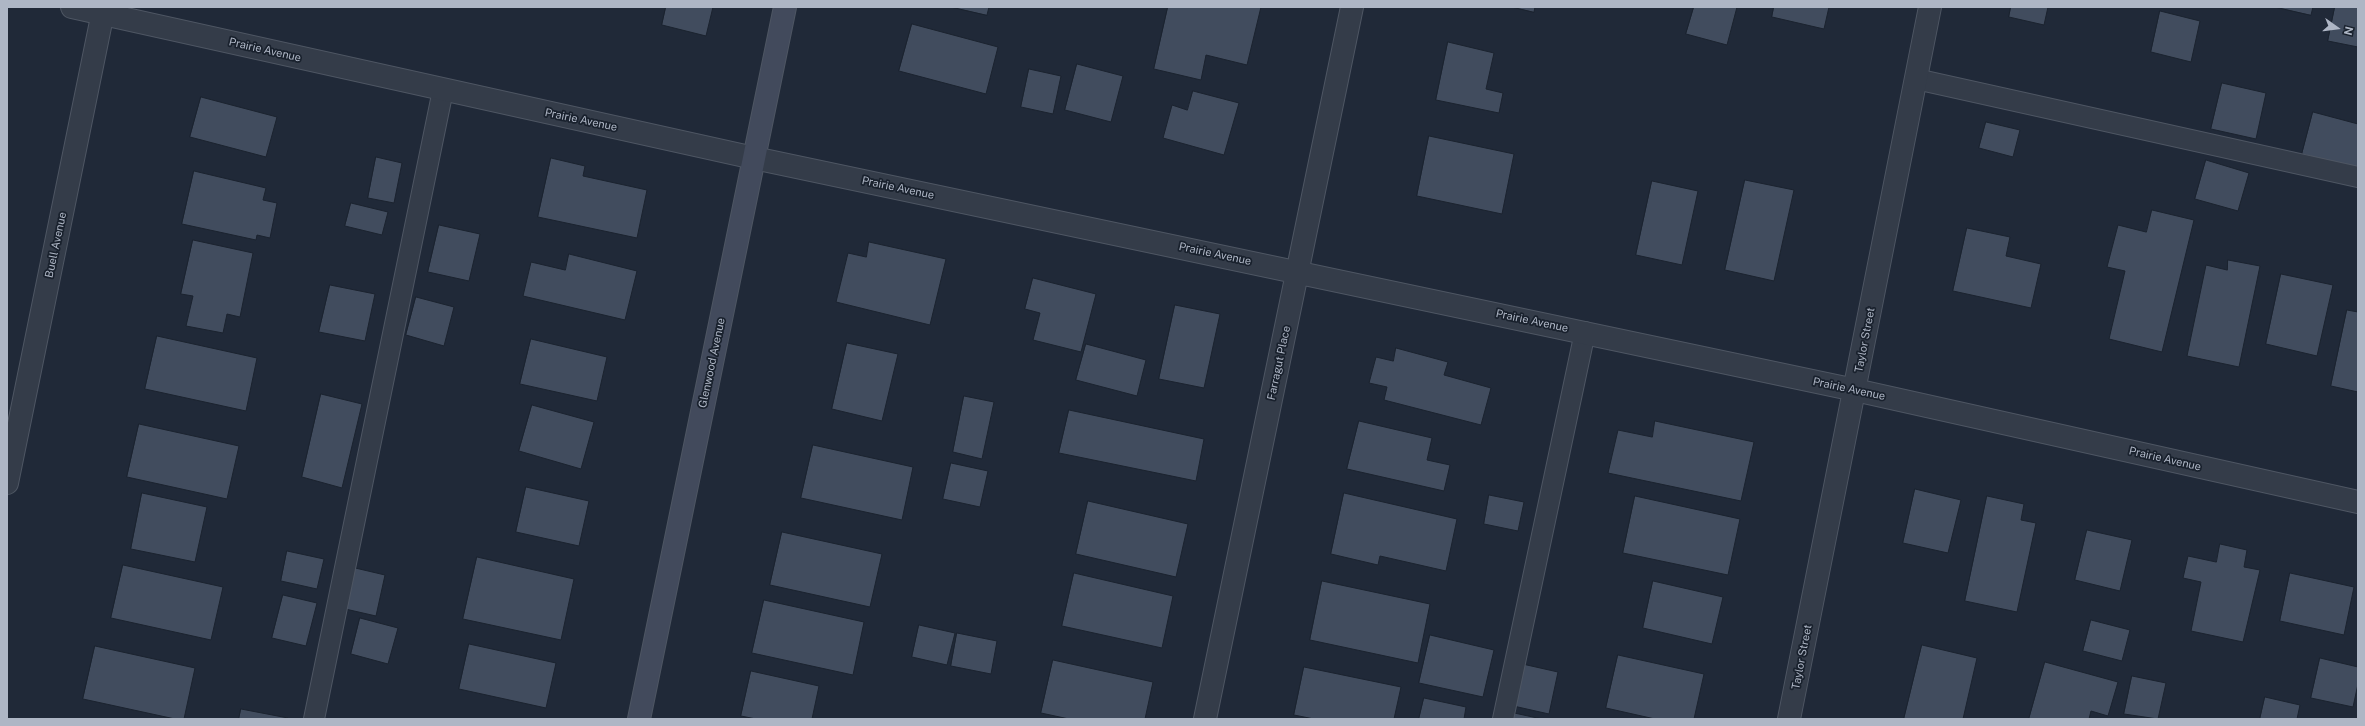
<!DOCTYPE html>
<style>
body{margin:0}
#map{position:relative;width:2365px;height:726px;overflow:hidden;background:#202938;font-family:"Public Sans",sans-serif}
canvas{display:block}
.frame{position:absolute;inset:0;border:8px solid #aeb6c5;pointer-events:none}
.north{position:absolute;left:2317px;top:8px;width:40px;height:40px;-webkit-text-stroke:3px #19212d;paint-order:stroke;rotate:104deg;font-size:11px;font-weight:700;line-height:16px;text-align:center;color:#aeb6c5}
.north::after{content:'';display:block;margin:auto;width:14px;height:18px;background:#aeb6c5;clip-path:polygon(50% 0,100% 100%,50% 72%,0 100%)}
</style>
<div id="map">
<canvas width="2365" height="726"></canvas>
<div class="frame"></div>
<div class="north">N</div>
</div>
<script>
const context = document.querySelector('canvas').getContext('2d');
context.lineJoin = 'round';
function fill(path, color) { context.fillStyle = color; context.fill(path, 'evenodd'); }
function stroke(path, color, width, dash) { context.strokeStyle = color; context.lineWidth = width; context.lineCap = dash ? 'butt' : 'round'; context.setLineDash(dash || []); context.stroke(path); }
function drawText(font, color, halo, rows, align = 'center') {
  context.font = font + ' "Public Sans",sans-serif'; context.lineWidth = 3.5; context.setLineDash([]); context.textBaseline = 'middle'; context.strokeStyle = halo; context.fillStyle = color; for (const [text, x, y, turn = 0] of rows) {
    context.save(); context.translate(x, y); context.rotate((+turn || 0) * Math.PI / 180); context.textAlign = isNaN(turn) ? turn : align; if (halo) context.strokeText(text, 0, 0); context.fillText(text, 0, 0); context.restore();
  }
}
const building = new Path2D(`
 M666 7H713L706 36 662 25Z
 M951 7H989L987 15Z
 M1168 7H1261L1247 65 1206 55 1201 80 1154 69Z
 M1512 7H1535L1534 12Z
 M1694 7H1737L1727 45 1686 34Z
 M1774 7H1829L1824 29 1772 17Z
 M2011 7H2048L2044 25 2009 17Z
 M2275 7H2313L2311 15Z
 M2335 7H2358V47L2328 41Z
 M2160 11 2200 21 2191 62 2151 52Z
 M912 24 998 47 986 94 899 71Z
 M1448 42 1494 53 1486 89 1503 93 1499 113 1436 100Z
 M1077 64 1123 76 1111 122 1065 110Z
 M1029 69 1061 76 1053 114 1021 107Z
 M2222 83 2266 93 2256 139 2211 129Z
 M1193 91 1239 103 1224 155 1163 138 1172 105 1187 110Z
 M201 97 277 117 266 157 190 137Z
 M2313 112 2358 124V169L2302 154Z
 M1986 122 2020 130 2013 157 1979 148Z
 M1429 136 1514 154 1502 214 1417 196Z
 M376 157 402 163 394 203 368 198Z
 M551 158 585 166 583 176 647 190 637 238 538 217Z
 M2206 160 2249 173 2238 211 2195 199Z
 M194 171 266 188 263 200 277 203 270 238 257 235 256 240 182 224Z
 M1745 180 1794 190 1774 281 1725 270Z
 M1652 181 1698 191 1682 265 1636 255Z
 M351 203 388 212 382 235 345 226Z
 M2152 210 2194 220 2162 352 2109 339 2125 271 2107 267 2118 225 2146 232Z
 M439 225 480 234 469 281 428 272Z
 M1967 228 2010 237 2006 256 2041 264 2031 308 1953 291Z
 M193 240 253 253 240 317 227 314 223 333 186 326 193 296 181 294Z
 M869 242 946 259 930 325 836 302 848 253 866 257Z
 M569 254 637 271 625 320 523 296 531 262 565 270Z
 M2228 260 2260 266 2239 367 2187 356 2206 265 2227 270Z
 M2281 274 2333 285 2317 356 2266 344Z
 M1033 278 1096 294 1081 352 1033 340 1040 313 1025 309Z
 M330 285 375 294 365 341 319 332Z
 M416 297 454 307 444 346 406 335Z
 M1175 305 1220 314 1204 388 1159 379Z
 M2347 310 2358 312V392L2331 386Z
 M157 336 257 358 246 411 145 389Z
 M531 339 607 357 597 401 520 384Z
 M847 343 898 354 882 421 832 409Z
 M1086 344 1146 360 1137 396 1076 380Z
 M1396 348 1448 362 1444 375 1491 388 1481 425 1384 400 1387 387 1369 383 1376 357 1393 361Z
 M321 394 362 404 342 488 302 477Z
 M964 396 994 402 982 459 953 452Z
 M532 405 594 422 581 469 519 451Z
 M1069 410 1204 439 1196 481 1059 453Z
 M1359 421 1432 438 1427 460 1450 465 1444 491 1347 469Z
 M1655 421 1754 442 1741 501 1608 473 1618 430 1652 437Z
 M139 424 239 446 227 499 127 477Z
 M813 445 913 467 902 520 801 498Z
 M951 463 988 471 980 507 943 499Z
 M526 487 589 501 579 546 516 532Z
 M1915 489 1961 500 1948 553 1903 543Z
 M142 493 207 507 195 562 131 549Z
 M1344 493 1457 519 1446 571 1380 556 1378 565 1331 554Z
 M1489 495 1524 502 1518 531 1484 524Z
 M1635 496 1740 519 1728 575 1623 553Z
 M1987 496 2024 504 2021 520 2036 523 2017 612 1965 601Z
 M1088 501 1188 524 1176 577 1076 554Z
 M2087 530 2132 540 2120 591 2075 580Z
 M782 532 882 554 870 607 770 585Z
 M2220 544 2247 550 2244 567 2260 570 2243 642 2191 631 2201 582 2183 578 2188 556 2216 562Z
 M287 551 324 559 317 589 281 581Z
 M477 557 574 579 561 640 463 619Z
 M123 565 223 587 211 640 111 618Z
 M351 567 385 575 376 616 341 608Z
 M1074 573 1173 596 1162 648 1062 626Z
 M2290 573 2354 587 2344 635 2280 621Z
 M1322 581 1430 604 1418 663 1310 640Z
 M1653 581 1723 597 1712 644 1643 628Z
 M283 595 317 603 306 646 272 638Z
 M764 600 864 622 853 675 752 653Z
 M360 618 398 628 388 664 351 654Z
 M2091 620 2130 630 2122 661 2083 651Z
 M919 625 955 633 947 665 912 657Z
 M957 633 997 641 991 674 951 666Z
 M1430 635 1494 650 1483 697 1419 683Z
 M469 644 556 663 546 708 459 689Z
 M1922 645 1977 658 1963 719H1904Z
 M95 646 195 668 184 719H175L83 699Z
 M1618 655 1704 674 1694 719H1655L1606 708Z
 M2320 658 2358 667V684L2353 707 2311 698Z
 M1053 660 1153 682 1145 719H1069L1041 713Z
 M2045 662 2118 682 2108 716 2091 711 2089 719H2029Z
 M1518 663 1558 672 1549 714 1509 705Z
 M1304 667 1401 687 1394 719H1314L1294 715Z
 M751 671 819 686 812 719H756L741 716Z
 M2132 676 2166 683 2158 719 2124 714Z
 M2265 697 2300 705 2297 719H2260Z
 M1424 698 1466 707 1464 719H1419Z
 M241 709 288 718V719H239Z
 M1505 711 1542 719H1503Z`);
const lane = new Path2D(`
 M1916 79 2358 177
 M314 719 443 90
 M1503 719 1585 332`);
const street = new Path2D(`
 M72 7 754 158 1855 390 2358 502
 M7 483 104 7
 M1205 719 1352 7
 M1789 719 1930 7`);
const secondary = new Path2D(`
 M639 719 785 7`);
const streetNames = [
 ["Prairie Avenue",265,50,13],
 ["Prairie Avenue",581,120,12],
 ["Prairie Avenue",898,188,12],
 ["Buell Avenue",56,245,-78],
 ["Prairie Avenue",1215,254,12],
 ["Prairie Avenue",1532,321,12],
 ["Taylor Street",1865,340,-79],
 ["Glenwood Avenue",712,363,-78],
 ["Farragut Place",1279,363,-78],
 ["Prairie Avenue",1849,389,12],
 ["Prairie Avenue",2165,459,13],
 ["Taylor Street",1802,657,-79]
];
fill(building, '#414c5e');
stroke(building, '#1b232f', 1);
stroke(lane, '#4e5663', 22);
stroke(street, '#4e5663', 24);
stroke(secondary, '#4e5663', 24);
stroke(lane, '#343c49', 20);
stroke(street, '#343c49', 22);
stroke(secondary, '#424a5c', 22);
drawText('11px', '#aeb6c5', '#19212d', streetNames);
</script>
